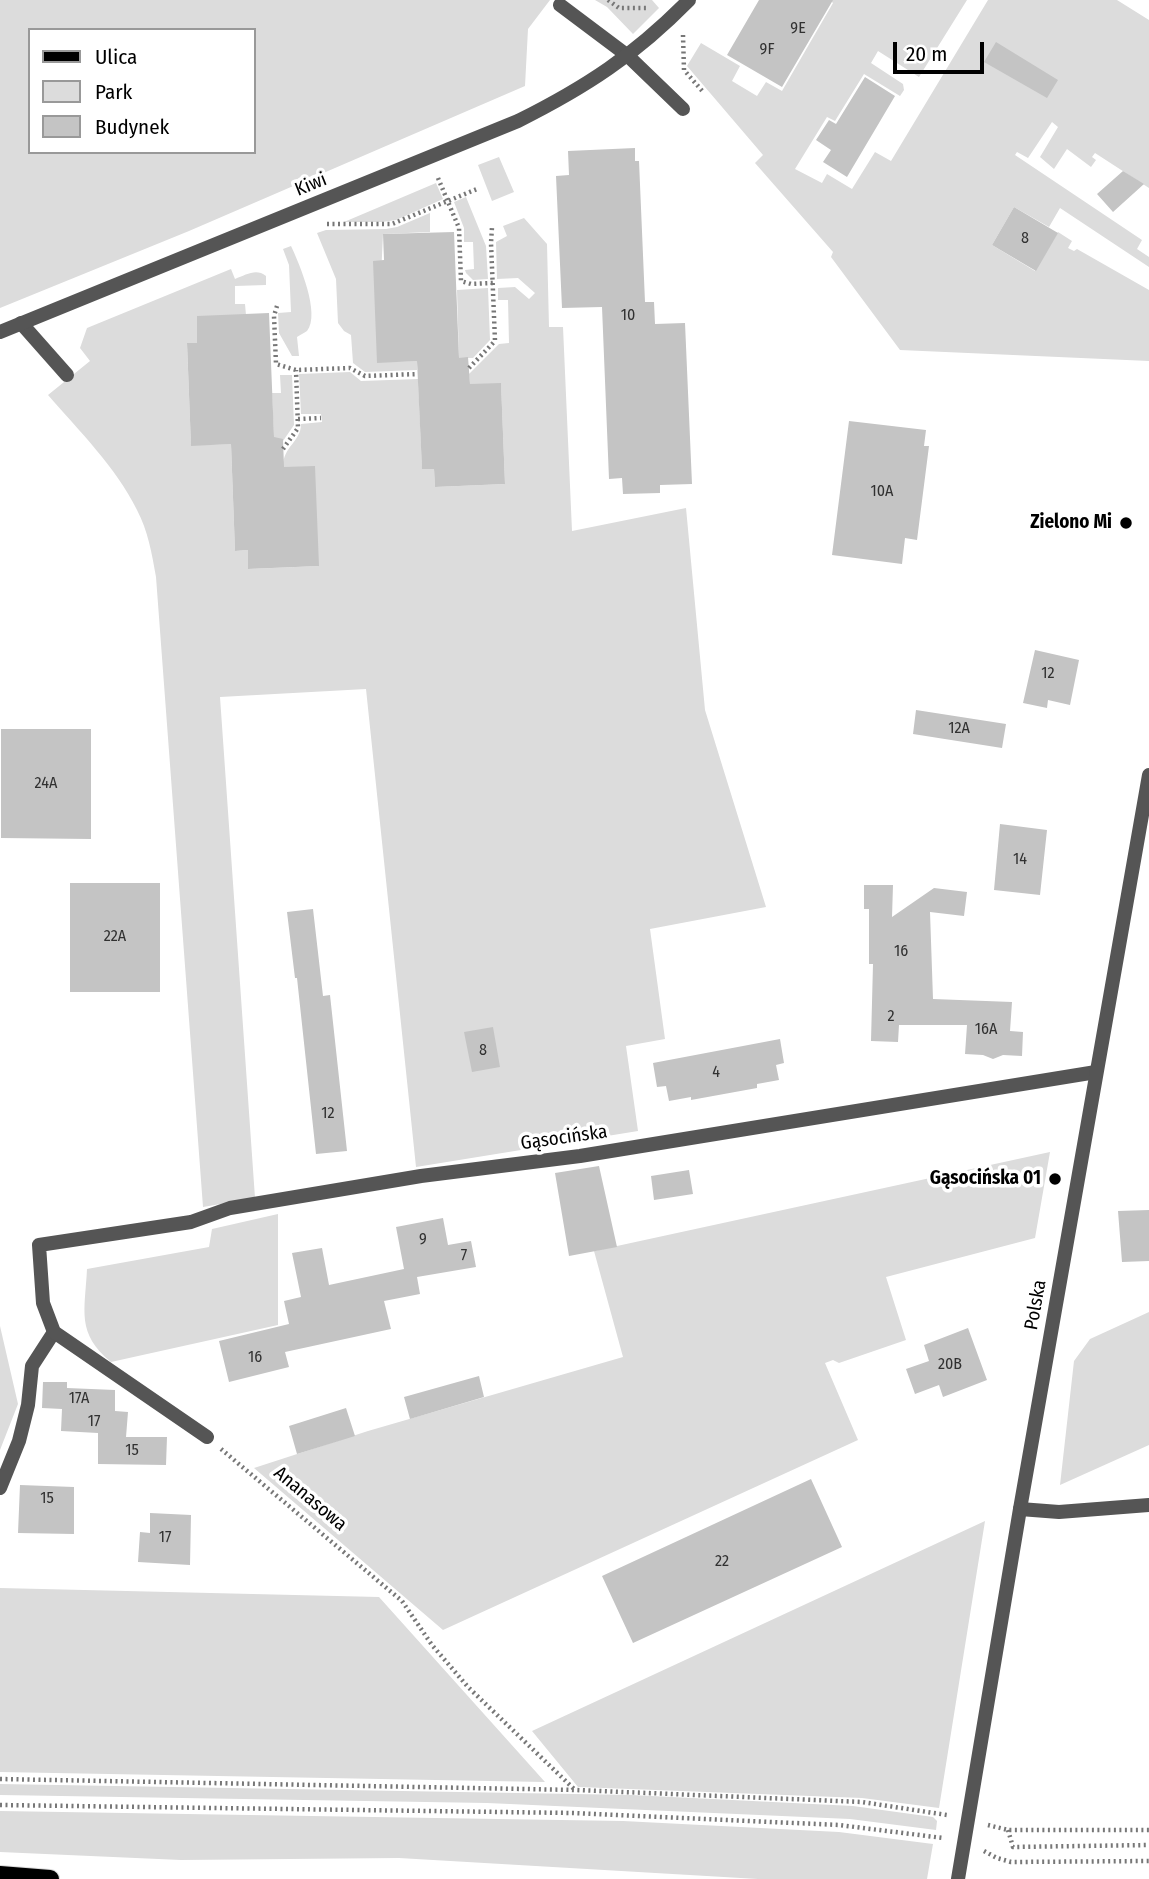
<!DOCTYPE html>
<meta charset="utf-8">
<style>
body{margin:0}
#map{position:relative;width:1149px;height:1879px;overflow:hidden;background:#fff;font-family:"Fira Sans Condensed",sans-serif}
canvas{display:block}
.legend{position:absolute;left:28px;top:28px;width:228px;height:126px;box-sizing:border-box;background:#fff;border:2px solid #999;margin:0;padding:9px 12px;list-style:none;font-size:21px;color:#000}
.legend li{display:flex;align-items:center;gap:14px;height:35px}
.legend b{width:35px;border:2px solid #999}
.scale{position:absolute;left:893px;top:42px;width:91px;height:32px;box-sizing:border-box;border:4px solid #000;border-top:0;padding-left:9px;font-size:21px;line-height:24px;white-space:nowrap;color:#000;-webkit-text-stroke:5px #fff;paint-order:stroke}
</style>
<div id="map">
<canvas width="1149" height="1879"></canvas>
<ul class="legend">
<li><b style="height:9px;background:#000"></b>Ulica</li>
<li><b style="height:19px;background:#dcdcdc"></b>Park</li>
<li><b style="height:19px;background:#c4c4c4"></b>Budynek</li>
</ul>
<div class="scale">20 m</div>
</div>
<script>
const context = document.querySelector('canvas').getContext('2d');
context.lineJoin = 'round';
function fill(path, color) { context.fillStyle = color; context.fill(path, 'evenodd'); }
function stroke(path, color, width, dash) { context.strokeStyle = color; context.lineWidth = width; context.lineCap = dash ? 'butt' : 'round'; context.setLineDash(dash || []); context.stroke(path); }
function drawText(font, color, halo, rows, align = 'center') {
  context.font = font + ' "Fira Sans Condensed",sans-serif'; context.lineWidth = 7; context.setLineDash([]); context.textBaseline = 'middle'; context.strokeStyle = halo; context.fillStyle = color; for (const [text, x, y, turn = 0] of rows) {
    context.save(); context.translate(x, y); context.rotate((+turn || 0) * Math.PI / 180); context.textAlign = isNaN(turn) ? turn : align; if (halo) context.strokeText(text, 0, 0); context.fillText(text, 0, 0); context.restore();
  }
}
const green = new Path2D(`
 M0 0H550L528 29 525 86 189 231 0 308ZM30 30H254V152H30Z
 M595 0H652L659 8 633 34 607 7Z
 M830 0H967L919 77 878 51 871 63 903 84 904 90 900 96 864 74 835 121 827 117 795 169 822 183 827 174 852 189 875 152 891 161 988 0H1117L1149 20V188L1095 153 1092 157 1096 160 1091 167 1067 149 1054 169 1040 157 1058 127 1052 122 1028 158 1017 152 1015 155 1142 240 1137 249 1149 257V267L1060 208 1049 227 1014 207 992 245 1035 271 1058 232 1072 241 1068 248 1074 251 1077 249 1149 290V361L900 350 831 257 833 252 755 163 763 155 687 66 701 43 740 66 732 81 757 96 766 82 782 91 833 3Z
 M499 157 514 192 492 201 478 165Z
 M436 183 443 199 396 220 382 222H344Z
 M466 197 486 246 488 279 473 280 466 273 465 270 474 269 473 242H464V228L454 202Z
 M430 213V232L383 234 377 362 417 361V370L365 372 353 363 351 335 344 331 338 323 336 279 317 233 326 230 386 229 397 227Z
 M524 218 547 244 549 327H563L572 531 686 508 705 710 766 907 650 929 665 1039 626 1046 638 1131 416 1167 366 689 220 697 255 1198 203 1207 156 577C152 554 148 531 137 510 116 467 79 431 48 395L90 361 80 348 87 328 231 269 235 279C246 275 256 268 266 276V285L235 286V304H245L246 315 197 317V343L187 344 191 445 231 444 235 551 248 550 249 569 319 566 283 467C283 446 301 442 301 424L322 422 321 414H301L299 374 350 372 361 381 418 379 422 468 434 469 435 487 505 484 501 384H470L469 374 499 344 509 343 508 300H498V288L515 287 529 299 535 293 518 278 497 279 496 242 507 236 503 226Z
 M291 246C299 263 321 314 307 331 304 333 300 335 297 337L299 356H292L279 333 278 313 291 312 289 265 283 249Z
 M488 288 490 340 473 358H459L457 290Z
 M280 375H292L294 425 283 441 274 440 272 393H281Z
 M1050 1152 1035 1238 886 1277 906 1340 839 1363 833 1360 825 1363 858 1440 443 1630 254 1468 368 1431 623 1357 594 1251Z
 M278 1214V1325L111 1362C76 1333 85 1311 87 1269L209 1247 212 1229Z
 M1149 1312V1445L1060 1485 1074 1361 1090 1339Z
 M0 1326 18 1404 0 1450Z
 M985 1521 939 1808 862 1798 578 1787 532 1731Z
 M0 1588 379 1597 545 1782 0 1772Z
 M0 1784 632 1795 853 1806 933 1817 937 1821 936 1830 850 1819 487 1803 0 1795Z
 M0 1811 623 1821 839 1832 933 1844 927 1879H758L399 1858 181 1860 0 1852Z`);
const building = new Path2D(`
 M759 0H833L782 87 727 55Z
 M996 42 1058 80 1047 98 984 62Z
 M865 77 895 96 847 177 823 162 831 150 816 140 829 120 836 124Z
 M635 148V161H639L645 302H654L655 324 685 323 692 484 660 485V493L623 494 622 478 609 479 602 307 562 308 556 176 569 175 568 151Z
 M1123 171 1144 184 1113 212 1097 194Z
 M1014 207 1058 233 1036 271 992 245Z
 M454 232 459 358 468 357 470 384 501 383 505 484 435 487 434 469H422L417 361 377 363 373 261 384 260 383 234Z
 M269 313 274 437 283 439 284 467 315 466 319 566 248 569V550L235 551 231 444 191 446 187 343H197V316Z
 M849 421 926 430 924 446H929L917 540 905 538 902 564 832 555Z
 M1035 650 1079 660 1070 705 1048 700 1047 708 1023 703Z
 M916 710 1006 724 1002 748 913 734Z
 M1 729H91V839L1 838Z
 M1000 824 1047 830 1040 895 994 890Z
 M70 883H160V992H70Z
 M864 885H893L892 917 934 888 967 892 964 916 930 912 933 999 1012 1002 1010 1031 1023 1032 1022 1056 1003 1055 993 1059 983 1055 965 1054 967 1025H899L898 1042 871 1041 873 964H869V909H864Z
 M313 909 323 996 330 995 347 1151 316 1154 297 978H295L287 912Z
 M493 1027 500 1067 472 1072 464 1032Z
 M780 1039 784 1063 776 1065 779 1080 757 1084V1088L691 1100V1097L669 1101 666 1086 657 1087 653 1063Z
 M599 1166 617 1247 569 1256 555 1173Z
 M689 1170 693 1194 654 1200 651 1176Z
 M1149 1210V1261L1122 1262 1118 1211Z
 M443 1218 448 1245 471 1241 476 1267 417 1277 420 1294 384 1301 391 1329 285 1352 289 1367 229 1382 219 1341 289 1324 284 1301 301 1297 292 1253 322 1248 329 1285 404 1269 396 1227Z
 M968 1328 987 1380 943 1397 939 1385 915 1394 906 1369 929 1361 924 1345Z
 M479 1376 484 1397 410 1419 404 1397Z
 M43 1382H67V1388L115 1390V1411L128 1412 126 1437H167L166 1465 98 1464V1433L61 1431 62 1409 42 1408Z
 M346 1408 355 1436 297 1454 289 1426Z
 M811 1479 842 1547 633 1643 602 1576Z
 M20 1485 74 1487V1534L18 1533Z
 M150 1513 191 1515 190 1565 138 1562 140 1532 150 1533Z`);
const path = new Path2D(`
 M608 0 619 8H649
 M683 35 684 70 704 93
 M438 178 459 228 461 281 471 284 493 283
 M327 224H392L477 189
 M277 306 274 316 276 364 296 370 350 368 365 376 418 374
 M469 368 495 341 491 243 492 227
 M298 419 321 418
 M283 449 298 428 296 370
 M221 1449 402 1601 432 1645 468 1687 574 1789
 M0 1779 576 1790 862 1802 947 1815
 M0 1805 572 1813 839 1825 943 1838
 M988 1825 1008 1830H1149
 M1008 1830 1013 1847 1149 1845
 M984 1851 997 1858 1011 1862 1149 1861`);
const service = new Path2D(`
 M560 5 628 56 683 109
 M21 323 67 375
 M0 1488 19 1441 28 1405 32 1366 54 1332
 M1020 1509 1059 1512 1149 1505`);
const minor = new Path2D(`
 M0 332 518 121C586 87 635 55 689 0
 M207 1437 54 1332 43 1303 39 1245 191 1222 230 1208 421 1176 580 1156 1096 1072`);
const tertiary = new Path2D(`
 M958 1879 1020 1509 1149 775`);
const primary = new Path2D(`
 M0 1875 50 1879`);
const markers = [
 [1126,523,7,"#000"],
 [1055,1179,7,"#000"]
];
const numberNames = [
 ["9E",798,29],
 ["9F",767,50],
 ["8",1025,239],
 ["10",628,316],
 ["10A",882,492],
 ["12",1048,674],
 ["12A",959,729],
 ["24A",46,784],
 ["14",1020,860],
 ["22A",115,937],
 ["16",901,952],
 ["2",891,1017],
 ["16A",986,1030],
 ["8",483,1051],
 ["4",716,1073],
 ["12",328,1114],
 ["9",423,1240],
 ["7",464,1256],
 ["16",255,1358],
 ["20B",950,1365],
 ["17A",79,1399],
 ["17",94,1422],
 ["15",132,1451],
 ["15",47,1499],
 ["17",165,1538],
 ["22",722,1562]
];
const streetNames = [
 ["Kiwi",311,185,-22],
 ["Gąsocińska",564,1138,-8],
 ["Polska",1036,1305,-80],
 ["Ananasowa",310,1499,40]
];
const poiNames = [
 ["Zielono Mi",1112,523],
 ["Gąsocińska 01",1041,1179]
];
fill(green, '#dcdcdc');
fill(building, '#c4c4c4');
stroke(primary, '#dbdbdb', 20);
stroke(path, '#777', 4.5, [2, 3.5]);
stroke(service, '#555', 14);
stroke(minor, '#555', 14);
stroke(tertiary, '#555', 14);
stroke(primary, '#000', 18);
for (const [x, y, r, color] of markers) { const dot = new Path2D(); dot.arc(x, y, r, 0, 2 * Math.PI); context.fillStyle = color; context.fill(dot); stroke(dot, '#fff', 2.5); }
drawText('16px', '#313131', null, numberNames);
drawText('19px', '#000', '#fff', streetNames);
drawText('bold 19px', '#000', '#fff', poiNames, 'right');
</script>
